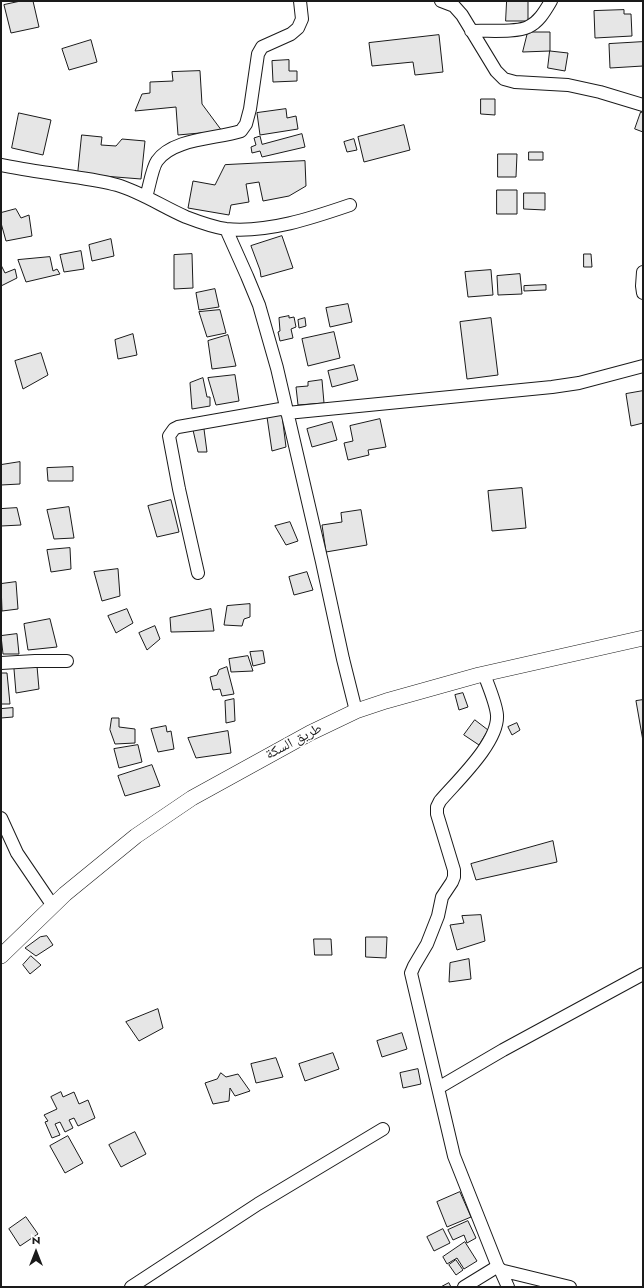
<!DOCTYPE html>
<meta charset="utf-8">
<style>
body{margin:0}
#map{position:relative;width:644px;height:1288px;overflow:hidden;background:#fff;font-family:Jost,sans-serif}
canvas{display:block}
.frame{position:absolute;inset:0;border:2px solid #1a1a1a;pointer-events:none}
.north{position:absolute;left:16px;top:1232px;width:40px;height:40px;-webkit-text-stroke:3px #fff;paint-order:stroke;rotate:0deg;font-size:11px;font-weight:700;line-height:16px;text-align:center;color:#1a1a1a}
.north::after{content:'';display:block;margin:auto;width:14px;height:18px;background:#1a1a1a;clip-path:polygon(50% 0,100% 100%,50% 72%,0 100%)}
</style>
<div id="map">
<canvas width="644" height="1288"></canvas>
<div class="frame"></div>
<div class="north">N</div>
</div>
<script>
const context = document.querySelector('canvas').getContext('2d');
context.lineJoin = 'round';
function fill(path, color) { context.fillStyle = color; context.fill(path, 'evenodd'); }
function stroke(path, color, width, dash) { context.strokeStyle = color; context.lineWidth = width; context.lineCap = dash ? 'butt' : 'round'; context.setLineDash(dash || []); context.stroke(path); }
function drawText(font, color, halo, rows, align = 'center') {
  context.font = font + ' Jost,"Noto Naskh Arabic",sans-serif'; context.lineWidth = 3; context.setLineDash([]); context.textBaseline = 'middle'; context.strokeStyle = halo; context.fillStyle = color; for (const [text, x, y, turn = 0] of rows) {
    context.save(); context.translate(x, y); context.rotate((+turn || 0) * Math.PI / 180); context.textAlign = isNaN(turn) ? turn : align; if (halo) context.strokeText(text, 0, 0); context.fillText(text, 0, 0); context.restore();
  }
}
const building = new Path2D(`
 M21 1H33L39 27 11 33 4 5Z
 M507 1H528V21H506Z
 M624 10V14H631L632 36 595 38 594 11Z
 M528 32H550V51L523 52Z
 M439 35 443 72 415 75 413 62 372 66 369 43Z
 M91 40 97 62 69 70 62 49Z
 M643 42V66L610 68 609 44Z
 M550 51 568 53 565 71 548 68Z
 M289 60V71H297V81L273 82 272 61Z
 M200 71 202 104 222 131 178 135 176 107 135 111 142 94 150 93V82L173 81 172 72Z
 M481 99H495V115L481 114Z
 M286 109 287 118 296 116 298 129 260 135 257 113Z
 M641 112 643 113V132L635 129Z
 M19 113 51 120 43 155 12 148Z
 M404 125 410 150 364 162 358 137Z
 M302 134 305 147 262 157 260 151 252 153 251 147 256 145 254 138 260 136 262 144Z
 M82 135 102 137 101 145 116 146 122 139 145 141 141 179 78 174Z
 M354 139 357 150 347 152 344 142Z
 M529 152H543V160H529Z
 M498 154H517L516 177H498Z
 M305 161 306 186 289 196 263 201 259 182 246 184 249 202 231 205 229 215 188 208 193 181 215 185 225 165Z
 M497 190H517V214H497Z
 M524 193H545V210L524 209Z
 M16 209 21 218 29 215 32 236 6 241 1 223V213Z
 M282 236 293 268 261 277 260 270 251 246Z
 M111 239 114 256 92 261 89 245Z
 M81 251 84 269 64 272 60 255Z
 M192 254 193 288 174 289V255Z
 M584 254H591L592 267H584Z
 M50 257 53 271 57 269 60 274 26 282 18 260Z
 M1 265 5 273 15 269 17 278 1 286Z
 M491 270 493 295 468 297 465 272Z
 M520 274 522 294 498 295 497 276Z
 M546 285V290L524 291V286Z
 M215 289 219 307 199 310 196 293Z
 M348 304 352 322 330 327 326 308Z
 M220 310 226 333 207 337 199 312Z
 M289 316V318L294 317 296 327 291 329 293 338 280 341 278 332 280 331 279 318Z
 M305 318 306 326 299 328 298 320Z
 M491 318 498 375 467 379 460 322Z
 M334 332 340 358 308 366 302 339Z
 M133 334 137 355 118 359 115 340Z
 M228 335 236 366 212 369 208 341Z
 M41 353 48 375 23 389 15 361Z
 M354 365 358 380 332 387 328 371Z
 M235 375 239 401 216 405 208 378Z
 M203 378 207 397H210V406L192 409 190 383Z
 M322 380 324 403 298 405 296 387 308 386V382Z
 M643 391V423L631 426 626 394Z
 M282 415 286 447 272 451 267 417Z
 M380 419 386 447 368 450 369 455 348 460 344 443 353 441 350 426Z
 M332 422 337 440 312 447 307 429Z
 M204 429 207 452H198L193 430Z
 M20 462V484L1 485V465Z
 M73 467V481H48L47 468Z
 M522 488 526 528 492 531 488 491Z
 M171 500 179 532 157 537 148 506Z
 M69 507 74 538 54 539 47 510Z
 M17 508 21 525 1 526V509Z
 M361 510 367 545 326 552 322 525 342 522 341 513Z
 M290 522 298 541 286 545 275 526Z
 M70 548 71 569 51 572 47 550Z
 M118 569 120 596 102 601 94 572Z
 M307 572 313 590 294 595 289 577Z
 M16 582 18 609 2 611 1 584Z
 M250 604V617L244 619 242 626 224 625 227 606Z
 M127 609 133 623 116 633 108 616Z
 M211 609 214 631 171 632 170 618Z
 M50 619 57 647 28 650 24 624Z
 M155 626 160 639 147 650 139 633Z
 M17 634 19 654H3L1 636Z
 M263 651 265 663 253 666 250 652Z
 M248 656 253 671 231 672 229 659Z
 M37 666 39 689 16 693 14 669Z
 M227 667 234 694 222 696 220 689 213 690 210 677 217 675 219 670Z
 M1 673H7L10 704H1Z
 M463 693 468 707 459 710 455 695Z
 M234 699 235 721 226 723 225 701Z
 M643 700V741L636 701Z
 M13 708V717L1 718V709Z
 M112 718H119V727L135 729V743L115 744 110 730Z
 M475 720 488 730 479 745 464 735Z
 M517 723 520 730 512 735 508 727Z
 M166 726 167 732 171 731 174 749 158 752 151 729Z
 M228 731 231 753 196 758 188 738Z
 M138 745 142 762 119 768 114 749Z
 M152 765 160 786 125 796 118 776Z
 M553 841 557 862 476 880 471 864Z
 M481 915 485 941 457 950 450 925 464 923 462 916Z
 M47 936 53 945 36 956 25 948 40 937Z
 M366 937H387L386 958 366 957Z
 M314 939H331L332 955H315Z
 M31 956 41 965 30 974 23 965Z
 M469 959 471 979 449 982 450 963Z
 M158 1009 163 1028 139 1041 126 1022Z
 M402 1033 407 1049 382 1057 377 1041Z
 M333 1053 339 1069 305 1081 299 1064Z
 M276 1058 283 1077 256 1083 251 1064Z
 M418 1069 421 1084 403 1088 400 1073Z
 M221 1073 226 1077 238 1074 250 1091 235 1096 230 1088 229 1101 213 1104 205 1083 217 1079Z
 M61 1092 63 1097 74 1092 79 1104 88 1100 95 1118 78 1126 74 1118 69 1120 73 1128 65 1132 60 1122 55 1124 60 1135 52 1138 45 1122 48 1121 44 1115 57 1109 51 1097Z
 M135 1132 146 1154 121 1167 109 1145Z
 M68 1136 83 1163 65 1173 50 1146Z
 M460 1192 471 1217 447 1227 437 1202Z
 M26 1217 38 1234 20 1246 9 1229Z
 M468 1221 476 1238 467 1243 464 1235 453 1240 448 1230Z
 M443 1229 450 1243 434 1251 427 1237Z
 M465 1242 477 1261 464 1269 457 1258 447 1264 443 1257Z
 M456 1260 463 1270 456 1275 449 1265Z
 M449 1283 451 1287H441Z`);
const minor = new Path2D(`
 M441 1 454 6 462 15 496 71 504 79 515 82 568 85 600 92 643 105
 M471 31C485 30 516 33 528 27 539 22 545 11 551 1
 M1 165C17 168 33 171 49 173 72 177 95 179 117 185 141 192 163 207 186 217 199 222 213 227 226 229 268 233 312 218 350 205
 M146 197C149 188 152 168 157 161 173 138 217 139 241 131L246 124 250 109 258 54 262 47 291 34 298 28 302 19 300 1
 M226 229 247 276 259 305 277 368 322 562 343 659 356 711
 M643 272 642 286 643 293
 M287 413 552 387 579 383 643 366
 M198 573 179 489 169 436 174 429 178 427 286 408
 M1 663 35 661H67
 M484 674C488 685 496 703 497 715 499 742 457 781 440 801L437 807V814L454 870V877L452 882 442 897 438 916 427 944 414 966 411 973 454 1156 498 1267
 M1 818 17 853 53 906
 M438 1088 503 1050 643 974
 M500 1270 570 1287
 M131 1287 258 1204 383 1129
 M464 1287 495 1268 498 1267 500 1269 508 1287`);
const major = new Path2D(`
 M1 956 65 894 136 836 192 798 310 733 356 711 386 701 479 675 643 638`);
const streetNames = [
 ["طريق السكة",294,742,-28]
];
fill(building, '#e6e6e6');
stroke(building, '#1a1a1a', 1);
stroke(minor, '#1a1a1a', 14);
stroke(major, '#1a1a1a', 16);
stroke(minor, '#fff', 12);
stroke(major, '#fff', 15);
drawText('14px', '#1a1a1a', '#fff', streetNames);
</script>
